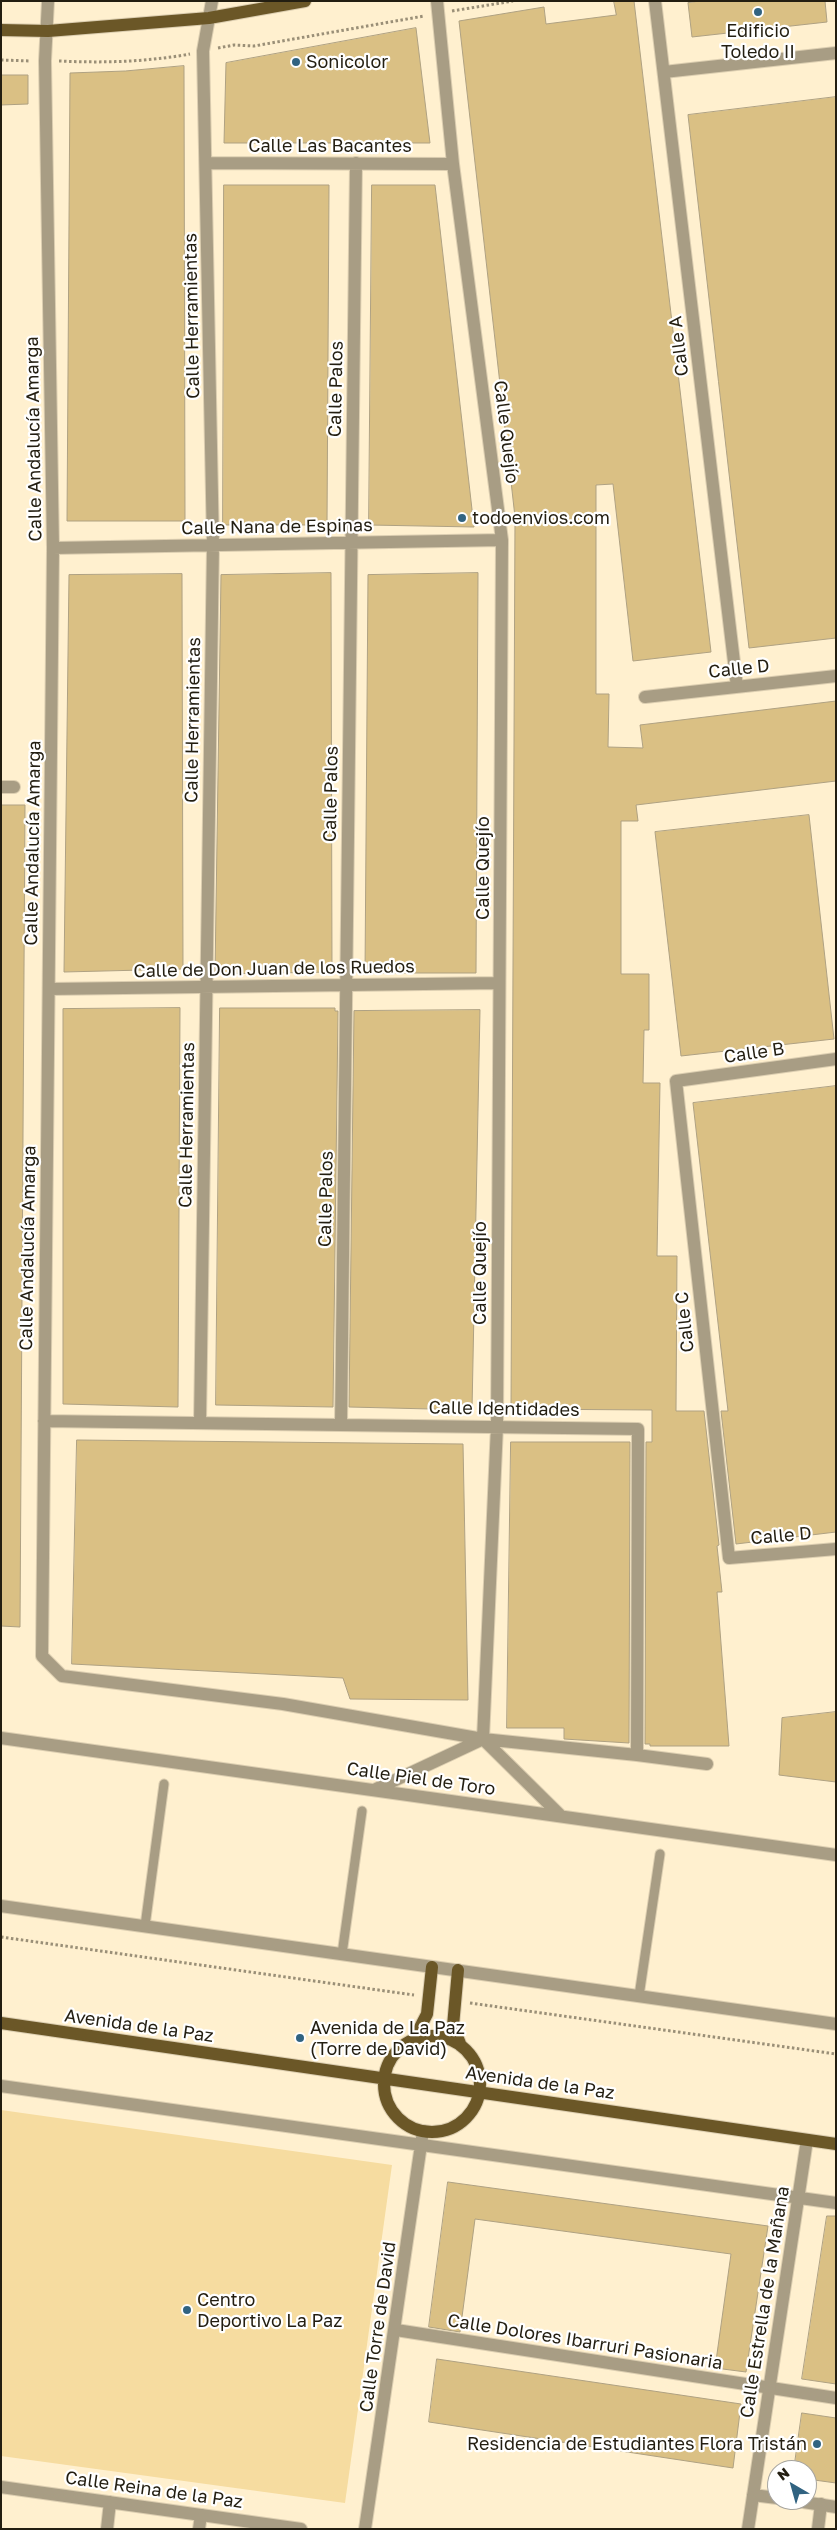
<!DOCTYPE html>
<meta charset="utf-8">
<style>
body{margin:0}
#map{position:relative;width:837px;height:2530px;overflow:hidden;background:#fff0cf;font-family:"Golos Text",sans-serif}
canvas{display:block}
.frame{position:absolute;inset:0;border:2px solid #231e11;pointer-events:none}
.north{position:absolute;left:767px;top:2460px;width:50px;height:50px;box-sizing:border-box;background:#fff;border:1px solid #a7a5a0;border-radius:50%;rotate:322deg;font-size:14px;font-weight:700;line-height:20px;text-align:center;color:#231e11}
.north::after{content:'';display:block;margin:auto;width:18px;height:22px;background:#316381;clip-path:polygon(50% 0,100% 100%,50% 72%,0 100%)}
</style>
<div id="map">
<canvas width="837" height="2530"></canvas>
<div class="frame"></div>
<div class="north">N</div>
</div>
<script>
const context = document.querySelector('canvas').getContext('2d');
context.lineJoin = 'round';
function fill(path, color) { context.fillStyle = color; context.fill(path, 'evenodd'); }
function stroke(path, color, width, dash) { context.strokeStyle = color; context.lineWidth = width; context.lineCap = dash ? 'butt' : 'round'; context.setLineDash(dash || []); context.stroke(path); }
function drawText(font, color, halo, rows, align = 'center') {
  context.font = font + ' "Golos Text",sans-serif'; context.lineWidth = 4.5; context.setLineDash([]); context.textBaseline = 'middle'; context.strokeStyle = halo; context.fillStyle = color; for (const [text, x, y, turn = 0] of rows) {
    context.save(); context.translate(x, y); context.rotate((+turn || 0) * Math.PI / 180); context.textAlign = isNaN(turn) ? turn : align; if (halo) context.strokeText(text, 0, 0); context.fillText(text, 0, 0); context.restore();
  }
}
const green = new Path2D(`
 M1 2110 392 2165 345 2503 1 2456Z`);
const building = new Path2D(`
 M614 1H634L711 652 633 661 613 484 596 485V694H609L608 747 643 748 640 725 836 701V781L636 805 638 821H621V974H649V1030H644L643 1083H660L657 1256H677L676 1411H704L719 1545 717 1546 722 1592H717L729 1746H650V1744H645L646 1442H652V1410L511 1409 515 517 459 21 544 7 546 24 616 15Z
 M700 1H825L827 22 692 37 688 3Z
 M416 28 430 143H224L226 63Z
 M184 66 185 521H67L70 73 125 71Z
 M1 75H28V104L1 105Z
 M836 97V638L749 648 688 115Z
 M224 185H329L327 525H223Z
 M372 185H435L474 527 369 525Z
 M331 573 332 972 215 974 221 575Z
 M478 573 476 973H365L368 575Z
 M182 574 183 969 64 972 69 575Z
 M1 805H25L20 1627 1 1626Z
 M809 815 834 1039 681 1056 655 832Z
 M180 1008 178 1407 63 1404V1009Z
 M220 1008H335V1011H338L333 1407 216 1405Z
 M480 1010 472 1410 349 1407 354 1011Z
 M836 1086V1532L736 1544 721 1411H728L693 1103Z
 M77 1440 463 1444 468 1700 350 1699 343 1678 72 1664Z
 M511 1442H630L629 1743 564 1739V1728H507Z
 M836 1712V1782L779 1775 782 1718Z
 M448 2182 768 2226 746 2372 715 2368 731 2254 475 2219 460 2332 429 2327Z
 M827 2216H836V2384L802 2379Z
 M437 2359 741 2404 733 2468 429 2422Z
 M802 2413 836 2418V2483L807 2479V2470H794Z`);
const path = new Path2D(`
 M452 11 513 1
 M218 48 234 45 254 46 424 16
 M1 60 30 61
 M59 61C103 63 146 62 190 54
 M1 1937 414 1995
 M470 2003 836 2054`);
const service = new Path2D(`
 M145 1926 164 1784
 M342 1954 362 1811
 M639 1996 660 1854`);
const pedestrian = new Path2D(`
 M396 2330 836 2398
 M199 2529 201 2515
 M818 2529 821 2504`);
const minor = new Path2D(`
 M48 1 45 61 53 548 42 1656 62 1676 283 1704 483 1739 637 1755 707 1764
 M655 1 737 687
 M664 72 836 53
 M206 163 453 164
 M53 548 502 540
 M645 697 836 676
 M1 787H14
 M49 989 499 983
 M836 1059 676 1081 729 1558 836 1549
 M44 1421 638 1429 637 1755
 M200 1423 213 545 203 51 212 1
 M341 1424 356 163
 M1 1738 836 1855
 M483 1739 561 1816
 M374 1790 483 1739 497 1426 502 540 453 164 437 1
 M1 1906 836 2024
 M1 2086 836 2203
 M1 2487 301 2529
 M753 2495 777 2498
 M790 2500 836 2507
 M107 2529 110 2502
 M365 2529 423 2131
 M748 2529 807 2140`);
const primary = new Path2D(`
 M1 30 48 31 209 18 305 1
 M458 1970 453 2026 461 2046
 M1 2023 836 2144
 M384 2084a48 48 0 1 1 96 0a48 48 0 1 1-96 0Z
 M414 2039 427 2014 432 1967`);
const markers = [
 [758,12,5,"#316381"],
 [296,62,5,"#316381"],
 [462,518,5,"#316381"],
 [300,2038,5,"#316381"],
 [187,2310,5,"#316381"],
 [817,2444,5,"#316381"]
];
const poiNames = [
 ["Edificio",758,31,"center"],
 ["Toledo II",758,52,"center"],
 ["Sonicolor",306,62],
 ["todoenvios.com",472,518],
 ["Avenida de La Paz",310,2028],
 ["(Torre de David)",310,2049],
 ["Centro",197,2300],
 ["Deportivo La Paz",197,2321],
 ["Residencia de Estudiantes Flora Tristán",807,2444,"right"]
];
const streetNames = [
 ["Calle Las Bacantes",330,146],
 ["Calle Herramientas",192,316,-91],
 ["Calle A",679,346,-97],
 ["Calle Palos",336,389,-89],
 ["Calle Quejío",506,432,83],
 ["Calle Andalucía Amarga",34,439,-91],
 ["Calle Nana de Espinas",277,527,-1],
 ["Calle D",739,669,-6],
 ["Calle Herramientas",193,720,-89],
 ["Calle Palos",331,794,-89],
 ["Calle Andalucía Amarga",33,843,-89],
 ["Calle Quejío",483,868,-90],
 ["Calle de Don Juan de los Ruedos",274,969,-1],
 ["Calle B",754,1053,-8],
 ["Calle Herramientas",187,1125,-89],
 ["Calle Palos",326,1199,-89],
 ["Calle Andalucía Amarga",28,1248,-89],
 ["Calle Quejío",480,1273,-90],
 ["Calle C",685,1322,-96],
 ["Calle Identidades",504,1409,1],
 ["Calle D",781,1536,-5],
 ["Calle Piel de Toro",421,1779,8],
 ["Avenida de la Paz",139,2026,8],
 ["Avenida de la Paz",540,2083,8],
 ["Calle Estrella de la Mañana",765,2302,-81],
 ["Calle Torre de David",378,2327,-82],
 ["Calle Dolores Ibarruri Pasionaria",585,2342,9],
 ["Calle Reina de la Paz",154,2490,8]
];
fill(green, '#f6dca0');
fill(building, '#dac084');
stroke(building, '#afa182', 1);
stroke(service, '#dcceb1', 11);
stroke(pedestrian, '#dcceb1', 14);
stroke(minor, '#dcceb1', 14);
stroke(primary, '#dcceb1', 14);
stroke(path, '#9a8f77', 3, [2.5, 2.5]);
stroke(service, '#a89d84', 9);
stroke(pedestrian, '#a89d84', 12);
stroke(minor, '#a89d84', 12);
stroke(primary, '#6b5727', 12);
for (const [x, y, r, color] of markers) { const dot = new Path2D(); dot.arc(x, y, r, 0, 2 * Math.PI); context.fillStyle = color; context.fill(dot); stroke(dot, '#fff', 2); }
drawText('18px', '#231e11', '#fff', poiNames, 'left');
drawText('18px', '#231e11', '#fff', streetNames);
</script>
